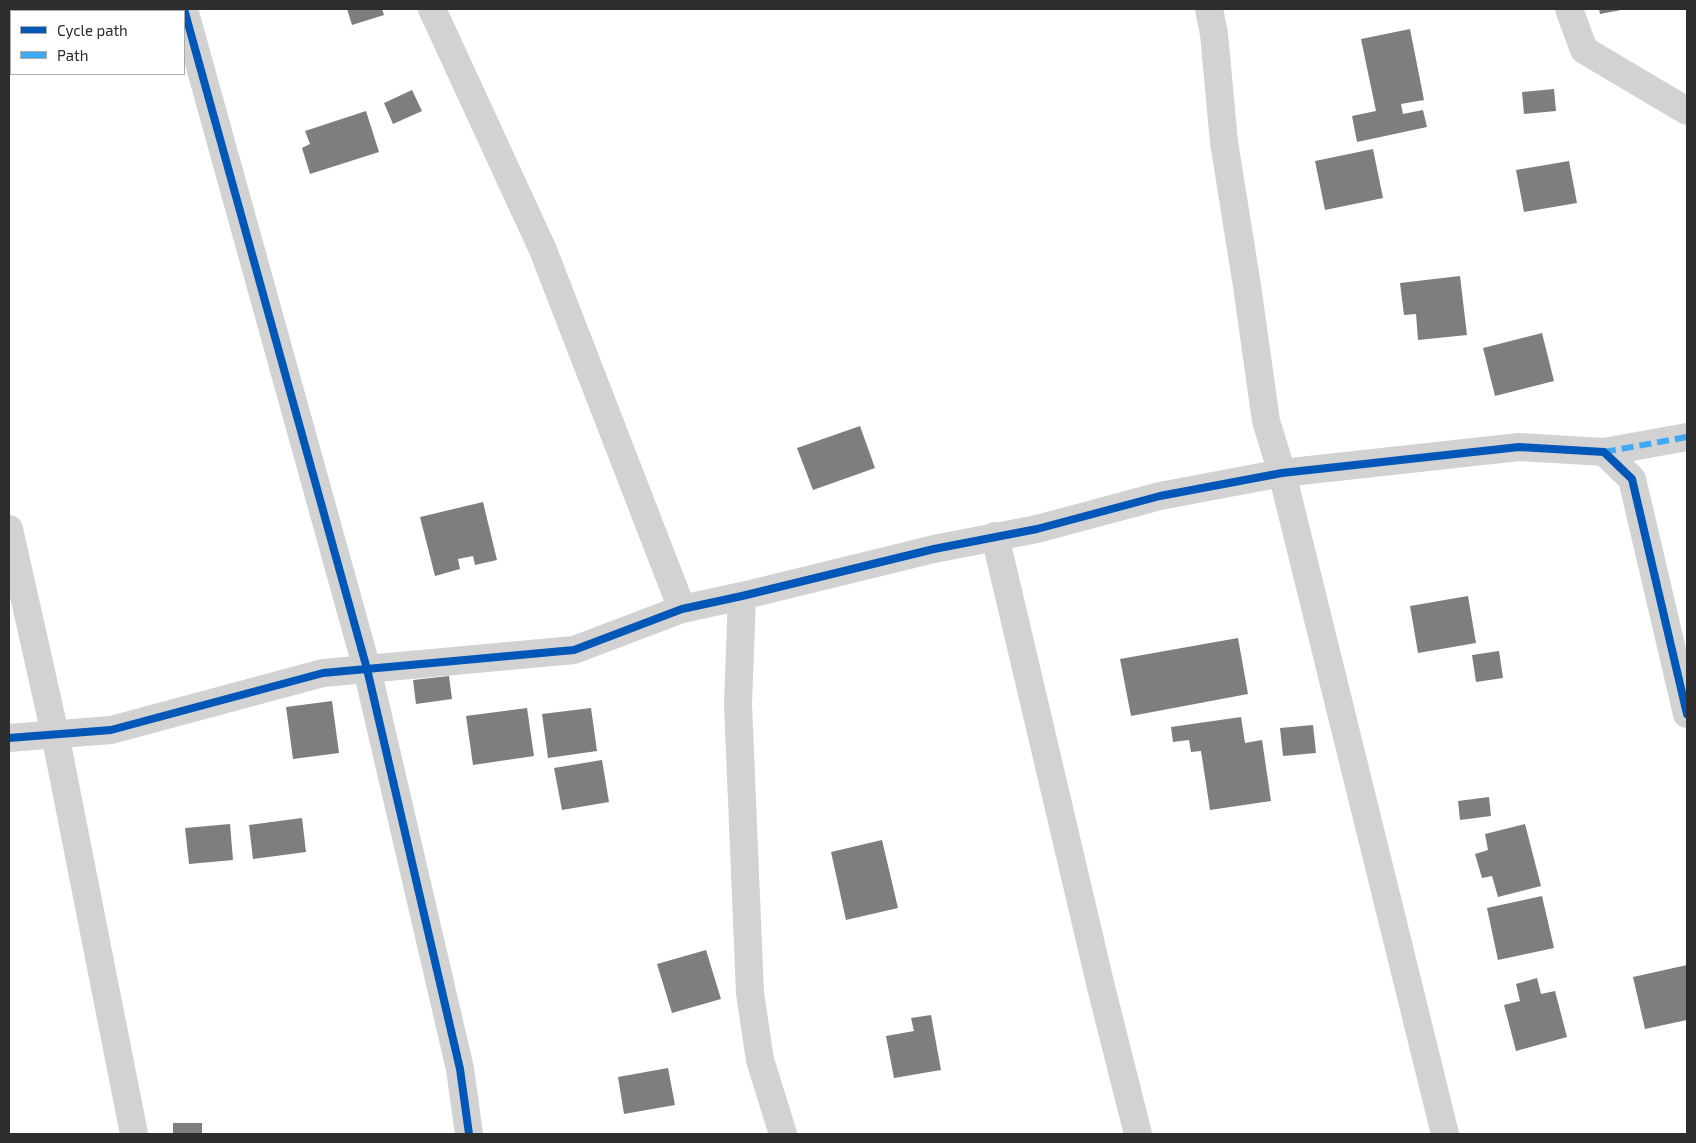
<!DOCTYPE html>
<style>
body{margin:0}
#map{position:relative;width:1696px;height:1143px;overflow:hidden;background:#fff;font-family:"Exo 2",sans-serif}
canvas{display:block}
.frame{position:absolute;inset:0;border:10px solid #2d2d2d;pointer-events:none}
.legend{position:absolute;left:10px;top:10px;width:175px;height:65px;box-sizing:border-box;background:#fff;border:1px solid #ababab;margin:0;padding:6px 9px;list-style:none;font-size:15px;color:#2d2d2d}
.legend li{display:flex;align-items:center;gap:10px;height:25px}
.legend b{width:25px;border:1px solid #ababab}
</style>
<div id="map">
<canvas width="1696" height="1143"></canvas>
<div class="frame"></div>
<ul class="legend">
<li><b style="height:6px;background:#0057b8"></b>Cycle path</li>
<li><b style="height:6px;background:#3fa9f5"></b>Path</li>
</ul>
</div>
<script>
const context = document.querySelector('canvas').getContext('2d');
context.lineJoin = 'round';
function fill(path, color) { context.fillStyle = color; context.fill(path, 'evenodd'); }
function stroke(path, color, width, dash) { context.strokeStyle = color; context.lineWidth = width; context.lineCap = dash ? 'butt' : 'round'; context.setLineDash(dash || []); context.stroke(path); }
const building = new Path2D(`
 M347 9H382L384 15 352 25Z
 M1599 9H1621V10L1600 14Z
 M1410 29 1424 100 1401 104 1403 114 1423 110 1427 127 1357 142 1352 116 1376 111 1361 39Z
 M1554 89 1556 111 1524 114 1522 92Z
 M412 90 422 111 393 124 384 103Z
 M366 111 379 152 310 174 302 148 310 144 305 131Z
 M1373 149 1383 198 1325 210 1315 161Z
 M1569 161 1577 203 1524 212 1516 170Z
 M1460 276 1467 335 1418 340 1416 314 1404 315 1400 283Z
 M1542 333 1554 381 1495 396 1483 348Z
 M860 426 875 468 813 490 797 448Z
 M483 502 497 560 475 565 473 556 458 559 460 569 435 576 420 517Z
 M1468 596 1476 643 1418 653 1410 606Z
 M1238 638 1248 694 1131 716 1120 659Z
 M1499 651 1503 678 1476 682 1472 655Z
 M449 676 452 699 416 704 413 680Z
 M332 701 339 753 293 759 286 707Z
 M527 708 534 756 473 765 466 716Z
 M591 708 597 751 548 758 542 714Z
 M1241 717 1245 743 1262 740 1271 801 1210 810 1201 751 1191 752 1189 740 1173 742 1171 727Z
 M1313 725 1316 753 1283 756 1280 728Z
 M602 760 609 802 562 810 554 768Z
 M1489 797 1491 816 1460 820 1458 801Z
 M302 818 306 852 253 859 249 825Z
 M230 824 233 860 189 864 185 828Z
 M1525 824 1541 886 1498 897 1492 876 1482 878 1475 854 1488 850 1485 834Z
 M882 840 898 908 846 920 831 852Z
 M1542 896 1554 948 1498 960 1487 908Z
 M706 950 721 999 672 1013 657 964Z
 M1687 965V1020L1645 1029 1633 977Z
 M1537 978 1541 994 1555 991 1567 1037 1516 1051 1504 1005 1520 1001 1516 984Z
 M931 1015 941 1070 894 1078 886 1036 914 1031 911 1018Z
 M668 1068 675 1105 624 1114 618 1077Z
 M173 1123H202V1134H173Z`);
const minor = new Path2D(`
 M184 9 367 669 460 1069 469 1134
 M432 9 543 250 682 609
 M1209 9 1214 34 1224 142 1247 286 1266 421 1282 473 1445 1134
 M1569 9 1584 50 1687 111
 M1604 452 1687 437
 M9 529 55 734 134 1134
 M995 536 1101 987 1138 1134
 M742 596 738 704 750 993 760 1060 783 1134
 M9 738 111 730 323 673 574 650 682 609 742 596 934 549 1037 529 1160 496 1282 473 1519 447 1604 452 1632 479 1687 714`);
const quiet = new Path2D(`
 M1604 452 1687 437`);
const cycleway = new Path2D(`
 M184 9 367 669 460 1069 469 1134
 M9 738 111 730 323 673 574 650 682 609 742 596 934 549 1037 529 1160 496 1282 473 1519 447 1604 452 1632 479 1687 714`);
fill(building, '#7e7e7e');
stroke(minor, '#d2d2d2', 28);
stroke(quiet, '#3fa9f5', 6, [12, 6]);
stroke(cycleway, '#0057b8', 8);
</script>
